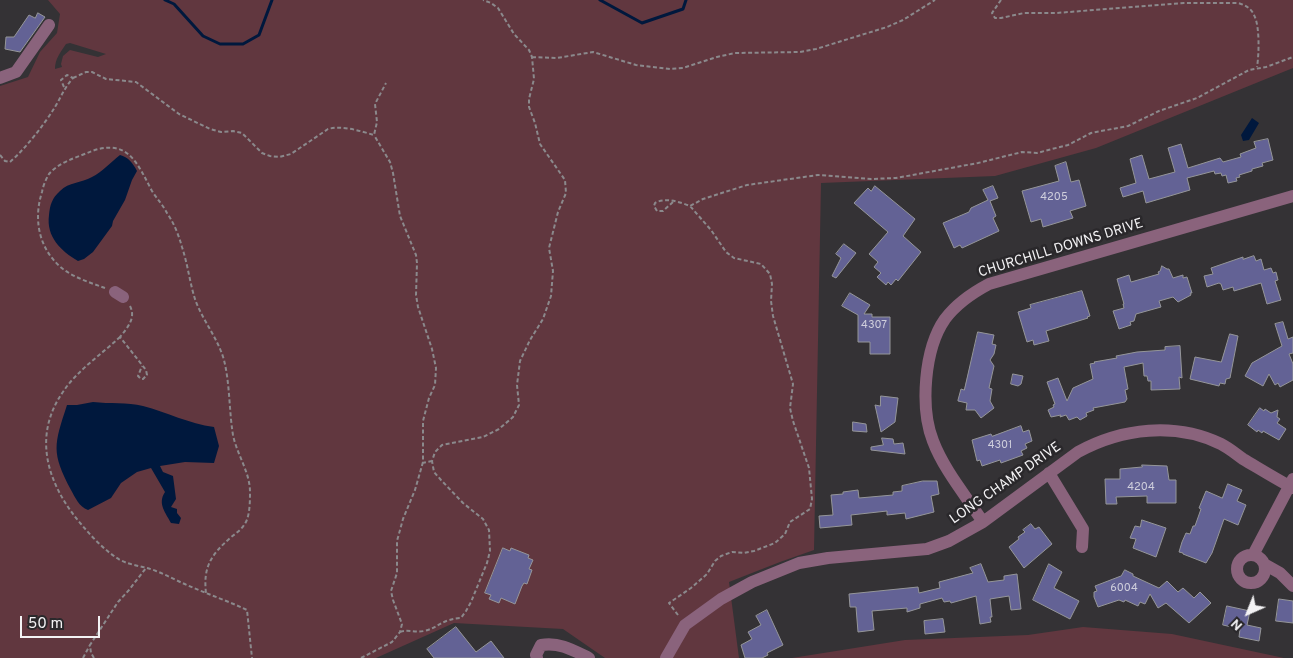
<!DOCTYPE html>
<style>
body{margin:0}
#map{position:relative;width:1293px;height:658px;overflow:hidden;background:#343235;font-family:Overpass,sans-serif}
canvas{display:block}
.north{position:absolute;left:1223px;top:588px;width:50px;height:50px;-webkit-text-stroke:4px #2a282b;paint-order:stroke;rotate:224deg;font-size:14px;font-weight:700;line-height:20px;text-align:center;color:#f3f2f4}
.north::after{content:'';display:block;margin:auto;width:18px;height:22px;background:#f3f2f4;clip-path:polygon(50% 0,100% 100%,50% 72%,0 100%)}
.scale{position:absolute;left:20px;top:616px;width:80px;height:22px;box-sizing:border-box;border:2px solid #f3f2f4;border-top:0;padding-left:6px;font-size:15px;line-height:18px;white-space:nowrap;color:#f3f2f4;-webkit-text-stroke:4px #2a282b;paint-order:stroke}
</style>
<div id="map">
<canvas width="1293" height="658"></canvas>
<div class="north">N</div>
<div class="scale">50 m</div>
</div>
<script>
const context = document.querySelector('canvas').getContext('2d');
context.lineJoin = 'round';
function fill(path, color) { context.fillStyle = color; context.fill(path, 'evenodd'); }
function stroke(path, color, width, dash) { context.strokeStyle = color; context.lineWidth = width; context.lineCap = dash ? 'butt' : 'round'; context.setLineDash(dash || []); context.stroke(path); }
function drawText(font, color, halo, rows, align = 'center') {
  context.font = font + ' Overpass,sans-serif'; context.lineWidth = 5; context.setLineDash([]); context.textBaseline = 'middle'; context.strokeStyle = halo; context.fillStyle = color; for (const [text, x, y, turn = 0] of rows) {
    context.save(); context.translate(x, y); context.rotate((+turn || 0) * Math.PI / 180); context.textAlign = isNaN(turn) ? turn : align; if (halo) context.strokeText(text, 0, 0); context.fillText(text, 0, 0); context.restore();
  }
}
const green = new Path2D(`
 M48 0H1293V68L1096 148 995 176 821 183 814 550 780 562 729 582 739 658H605L563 629 454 623 376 658H0V86L28 77 40 52 57 33 60 14ZM70 43 106 54 98 57 70 50 63 56 61 64 62 67 55 69C55 59 60 53 66 44Z
 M1083 627 1172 634 1284 658H792L905 640 1028 635Z`);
const water = new Path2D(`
 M1252 118 1259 123 1249 140 1243 141 1241 135Z
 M120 155C128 157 133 163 137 171L132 180 125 200 113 221 112 226 93 252 84 259 78 261C61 251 46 237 49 215 50 205 52 198 60 191 69 182 81 183 92 177 102 172 111 162 120 155Z
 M93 402C110 404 127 402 143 406 167 412 189 424 214 427L219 446 214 463 185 462 160 466 163 472 173 476 176 499 171 507 177 509V513L181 518 179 524 171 523C166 513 157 504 165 492L151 468 137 472 121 483 111 498 88 510C79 507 75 497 71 490 51 452 54 445 67 405H77Z`);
const stream = new Path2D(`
 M165 0 174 4 203 36 220 44H243L259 35 272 0
 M600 0 642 23 683 9 686 0`);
const building = new Path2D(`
 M38 13 45 17 20 52 5 49 6 37H14L29 15 35 18Z
 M1268 139 1273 160 1262 163 1263 166 1252 169V171L1239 175 1240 177 1236 178 1237 181 1228 183 1226 175 1222 176 1221 173 1215 174 1214 171 1187 178 1190 190 1146 203 1143 191 1123 197 1120 188 1136 183 1130 159 1142 155 1149 179 1175 172 1168 148 1181 144 1188 168 1220 158 1223 162 1241 157 1240 154 1256 148 1254 142Z
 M1066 162 1071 182 1079 180 1086 206 1070 211 1073 218 1043 227 1041 219 1031 222 1022 191 1059 181 1055 166Z
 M875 186 915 219 903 236 921 252 898 281 896 279 891 285 888 282 886 285 877 277 881 273 874 267 878 262 869 254 888 232 854 203 868 188 871 191Z
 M993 186 998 198 990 201 996 216 993 218 999 231 962 248 960 245 954 248 943 223 969 212 971 208 988 200 983 190Z
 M844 244 856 253 836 278 832 276 841 258 836 254Z
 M1254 256 1256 261 1261 259 1264 270 1271 268 1273 273 1276 272 1278 280 1275 281 1281 300 1267 304 1261 283 1234 291 1233 287 1223 290 1221 284 1219 283 1207 287 1204 276 1213 274 1211 268 1243 257V259Z
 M1162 266 1167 269H1169L1173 278 1183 275V278L1187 277 1192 293H1190L1191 295 1178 302 1173 297 1159 301 1161 307 1136 314 1134 321 1130 322 1131 325 1119 329 1113 311 1124 308 1123 304H1124L1117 279 1129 275 1131 282 1159 274 1158 272 1160 271Z
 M1082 291 1090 316 1087 317 1088 318 1046 331 1049 341 1034 345 1033 340 1027 342 1018 312 1031 308 1030 305Z
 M850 293 870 305 864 314H872V317H890V354H870V342H858V315L842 306Z
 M1283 322 1288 339 1293 337V353L1289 354 1293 364V380L1280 387 1278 383 1275 385 1269 374 1263 386 1245 376 1252 363 1282 346 1275 324Z
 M978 332 994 335 992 344 996 345 994 354 990 360 994 366 989 388 992 389 990 401 994 408 981 418 975 410H966L967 403 958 401V400L961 389 964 390Z
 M1230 334 1238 336 1230 378 1226 379 1225 384 1220 383 1219 386 1190 379 1195 357 1221 362Z
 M1180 346 1182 378 1179 377 1180 389 1151 390V381H1148L1147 376H1144L1143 363 1124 367 1128 389 1125 390 1127 399 1125 402 1093 408 1094 410 1086 413 1087 416 1080 420 1077 417 1069 420 1066 415 1060 417 1061 415 1051 417 1048 410 1054 407 1053 405 1055 404 1047 382 1058 378 1067 401 1073 388 1093 379 1090 364 1095 363 1094 362 1117 358 1116 356 1137 352 1165 350V347Z
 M1013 374 1023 376 1021 384 1018 386 1011 384Z
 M881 396 898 398 895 422 881 432 875 405 880 406Z
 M1260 408 1264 411 1265 409 1271 413 1278 410 1277 417 1280 419 1277 423 1286 429 1279 440 1263 431 1262 433 1258 430 1257 432 1248 425Z
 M853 422 866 424 867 432 853 431Z
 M1021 426 1023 432 1029 430 1032 441 1025 444 1027 448 1021 451 1023 455 1001 463 1000 460 982 466 980 460 977 461 972 440 991 434 992 436Z
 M882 438 893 439 894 444 903 443 905 454 871 450V447L883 445Z
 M1142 465 1167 466 1169 480H1176V503H1147V496L1116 497 1117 504H1106L1105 479H1120V469L1142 467Z
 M923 481H937L939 494 931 496 934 512 906 519 905 513 887 515V511L851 515 852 525 820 528 819 516 833 515 831 495 843 494V492L858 490 859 498 893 495V492L902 491V486Z
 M1228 484 1242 490 1237 501 1246 505 1238 525 1224 519 1212 553 1206 563 1183 554V553L1179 552 1182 542 1186 533 1190 534 1193 526H1195L1201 509 1199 508 1206 491 1222 498Z
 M1142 520 1166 528 1156 557 1133 548 1136 539 1130 538 1135 526 1140 527Z
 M1031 524 1035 529 1039 527 1052 544 1024 568 1009 547 1019 539 1018 537 1025 532 1023 530Z
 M503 548 510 551 511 548 529 555 528 558 533 560 529 569 532 570 527 584 524 583 522 586 515 604 501 598 499 603 489 599 491 595 485 593Z
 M981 564 988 582 1004 580V576L1017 574 1021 609 1011 610 1009 596 990 599 992 617H990L991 622 980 624 976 596 951 603 950 601 944 602 942 598 920 604V608L907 612V608L872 611 874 630 858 632 856 607H850L849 594 918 587 919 593 940 588 939 582 973 573 970 568Z
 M1049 564 1062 572 1054 588 1079 601 1070 619 1033 600Z
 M1125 570 1133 574V576L1159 588 1167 581 1178 592 1183 588 1194 598 1200 592 1211 603 1189 623 1166 603 1158 608 1150 594 1145 604 1140 602 1138 606 1125 600 1124 602 1119 600 1098 607 1094 597V592L1097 591 1095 586 1121 576Z
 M1279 599 1293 601V623L1276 621Z
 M1227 606 1250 611 1247 625 1261 628 1259 641 1239 637 1240 629 1223 625Z
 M767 610 783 645 767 653 768 655 762 658H745L741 645 752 639 748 632 761 625 756 616Z
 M943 619 945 632 925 634 924 621Z
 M456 627 476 652 491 641 504 658H434L427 649Z`);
const path = new Path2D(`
 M1001 0 992 13 995 18H1001L1024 13H1056L1184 3H1238C1245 5 1251 8 1254 15 1260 26 1259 55 1257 67
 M532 57 557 58 593 52 636 65 670 69 683 68 717 57 735 53 800 52 816 49 887 27 903 20 935 0
 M73 78 86 72H92L106 79 136 82 179 114 210 129 221 132 233 131 242 133 262 153 270 156 279 157 291 154 328 129C342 125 360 131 374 135L377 122 375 104 386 83
 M0 155 5 161 10 162C25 149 44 125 55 107 61 97 65 87 73 78L67 75 61 80 64 87
 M673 202 663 211H657L654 206 655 203C665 197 680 202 690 206L703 199 747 185 818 175 871 179 896 178 978 163 1022 152 1037 153 1052 149 1068 145 1091 133 1128 126 1159 111 1197 98 1249 70 1266 67 1293 57
 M105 288C91 283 75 278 63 269 39 250 33 220 42 192 43 186 46 179 49 174 59 162 78 157 92 151 129 138 138 165 152 191 157 199 163 205 167 213 174 223 179 236 182 247 188 265 190 285 196 302 204 322 218 339 224 360 230 384 229 411 233 435 237 455 250 472 250 492 250 501 250 518 244 525 241 530 235 534 230 538 211 555 203 567 206 593
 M130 306C136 318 128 327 120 337L146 370 147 375 143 379H141L138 376 142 366
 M120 337C103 353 78 370 65 389 31 435 47 484 81 524 92 537 105 551 120 560 132 566 144 566 156 571 167 575 177 581 187 585 207 594 228 601 247 610L252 658
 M422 463 432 461
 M678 615 669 603 691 588 707 574 715 561 721 556 732 552 744 553 754 551 775 543 785 534 790 522 810 509 812 499 809 468 793 421 790 408 793 384 773 316 771 301 772 284 770 274 761 264 734 258 726 252 711 230 690 206
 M400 632C408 629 415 633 424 631 438 628 442 619 461 618L466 611 471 602 487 563 490 551 489 530 483 519 463 503 441 480 434 472 432 461 435 452 442 445 483 437 499 429 513 417 519 405 517 385 520 361 530 340 543 319 551 296 553 271 549 248 558 212 566 193 565 180 540 144 535 123 529 107V99L534 79 532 57 529 50 514 34 498 8 491 3 483 0
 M83 658 90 645
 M94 658 91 653 90 645 118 602 129 590 146 568
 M361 658 392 642 400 632 402 624 393 600 391 591 397 573V541L403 519 415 490 423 462V421L429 398 435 385 436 368 432 349 418 307 416 295 417 263 416 255 400 216 393 173 390 162 374 135`);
const minor = new Path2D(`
 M0 78 16 72 49 25
 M115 292 123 297
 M1049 473 1083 529 1082 547
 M983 522C966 496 944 470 933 441 920 408 924 349 945 319 957 303 972 293 989 284L1293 196
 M1237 569a14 14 0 1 1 28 0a14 14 0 1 1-28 0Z
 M1253 555 1293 479
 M1264 564 1280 573 1293 586
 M537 658 536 655 541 645C560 642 573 650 589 658
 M666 658 685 625 721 599 752 582 799 563 828 558 927 549 949 541 983 522 1078 452C1122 428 1175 422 1221 444 1229 448 1236 454 1243 459 1260 469 1276 479 1293 488`);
const numberNames = [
 ["4205",1054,198],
 ["4307",874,326],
 ["4301",1000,446],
 ["4204",1141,488],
 ["6004",1124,589]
];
const streetNames = [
 ["CHURCHILL DOWNS DRIVE",1061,249,-17],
 ["LONG CHAMP DRIVE",1006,484,-35]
];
fill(green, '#61373f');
fill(water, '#00183d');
stroke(stream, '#00183d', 3);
fill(building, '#636295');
stroke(building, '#959699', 1);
stroke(path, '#8b898c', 2, [4, 2.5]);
stroke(minor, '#8a637c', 12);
drawText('11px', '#cfcedc', null, numberNames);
drawText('14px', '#f3f2f4', '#2a282b', streetNames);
</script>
